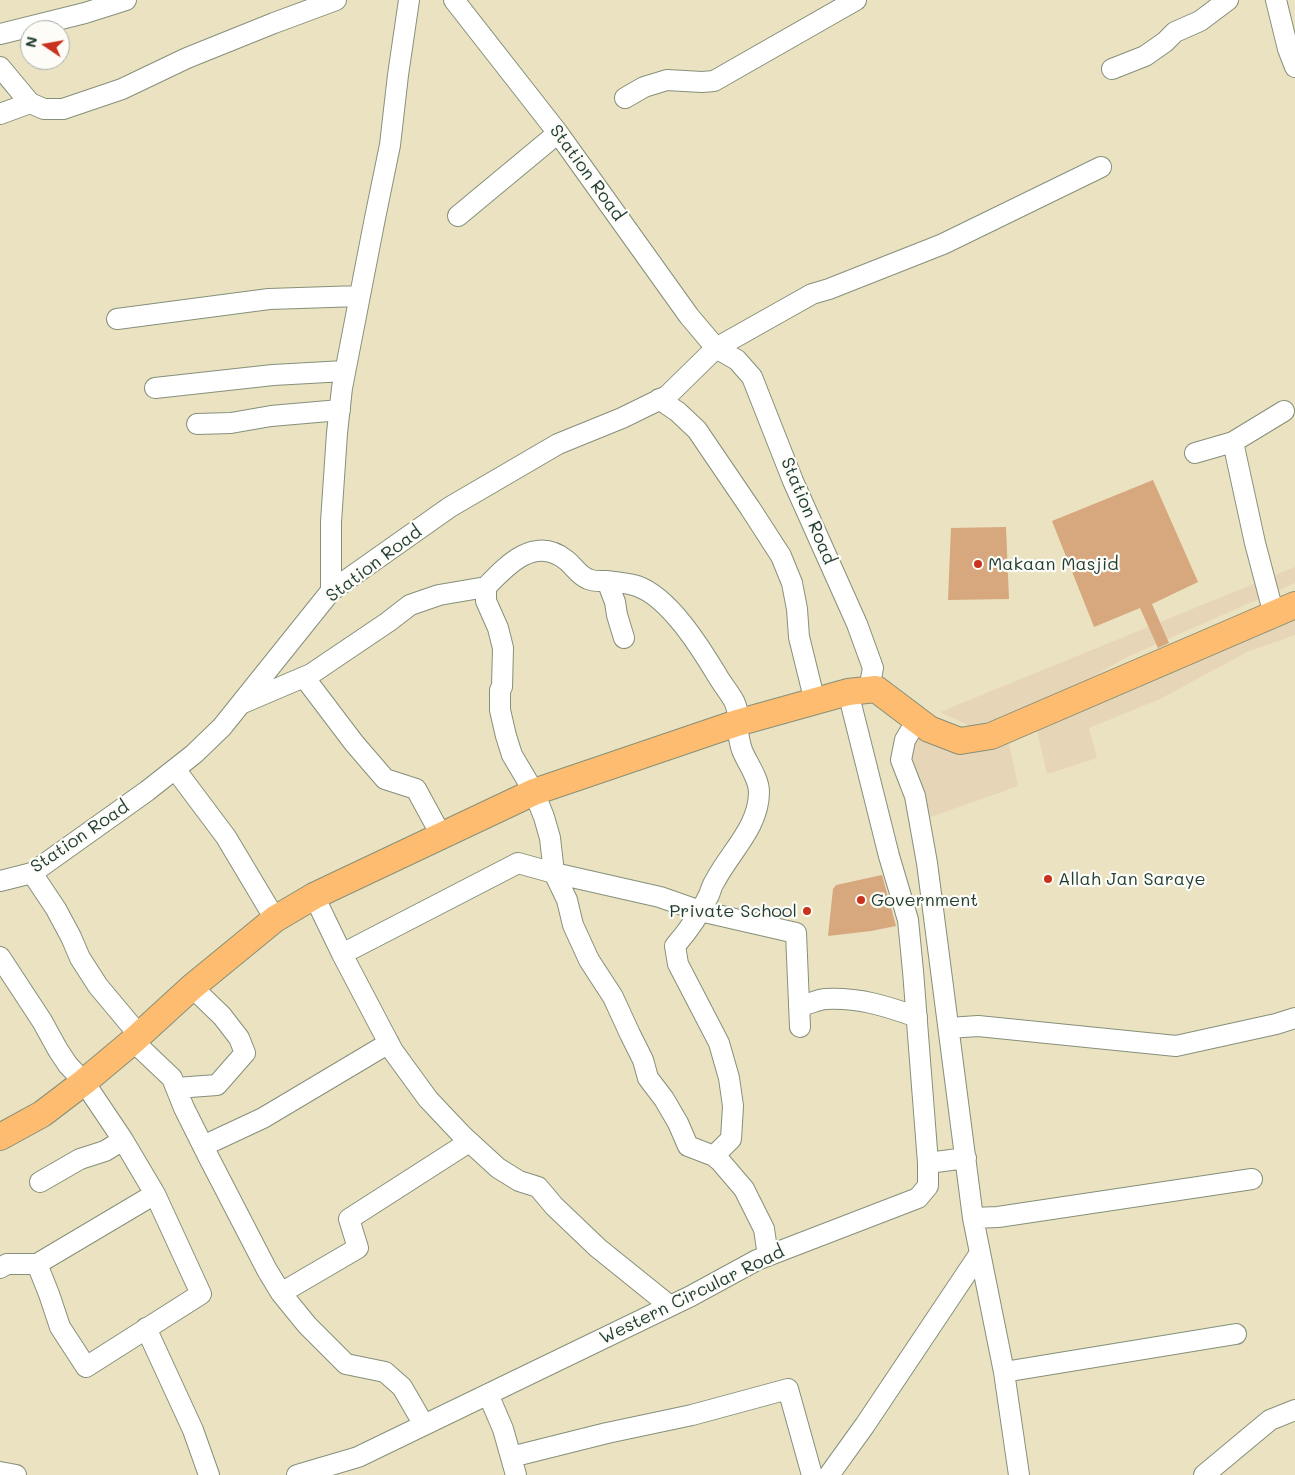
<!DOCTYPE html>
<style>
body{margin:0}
#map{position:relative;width:1295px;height:1475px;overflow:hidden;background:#ebe2c1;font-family:Mali,sans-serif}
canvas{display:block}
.north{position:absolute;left:20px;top:20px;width:50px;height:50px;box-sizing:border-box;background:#fdfcf7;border:1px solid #a4b0a9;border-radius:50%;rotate:282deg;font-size:14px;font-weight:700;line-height:20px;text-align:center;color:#1f3d34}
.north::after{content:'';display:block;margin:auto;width:18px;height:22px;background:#c8321e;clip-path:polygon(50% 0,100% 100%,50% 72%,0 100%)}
</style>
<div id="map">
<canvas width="1295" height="1475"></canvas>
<div class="north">N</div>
</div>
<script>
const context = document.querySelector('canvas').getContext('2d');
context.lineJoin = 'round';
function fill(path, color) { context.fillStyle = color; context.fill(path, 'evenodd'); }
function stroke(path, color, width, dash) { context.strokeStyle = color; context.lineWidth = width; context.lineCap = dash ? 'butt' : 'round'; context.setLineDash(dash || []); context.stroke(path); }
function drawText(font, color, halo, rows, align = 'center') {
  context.font = font + ' Mali,sans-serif'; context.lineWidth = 4.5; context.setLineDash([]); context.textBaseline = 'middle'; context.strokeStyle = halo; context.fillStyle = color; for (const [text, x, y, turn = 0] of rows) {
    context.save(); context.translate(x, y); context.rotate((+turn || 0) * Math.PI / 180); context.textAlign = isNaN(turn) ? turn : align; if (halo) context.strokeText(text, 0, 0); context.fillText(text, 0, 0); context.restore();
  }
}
const built = new Path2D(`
 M1295 567V583L1127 657 991 736 940 712Z
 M1295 618V635L1247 652 1160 699 1089 728 1097 758 1047 774 1037 730Z
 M917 720 1008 740 1018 786 928 818 905 740Z`);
const building = new Path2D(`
 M1153 480 1198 582 1152 604 1169 643 1158 648 1140 608 1094 627 1052 521Z
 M1006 527 1009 599 948 600 951 528Z
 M882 875 896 926 871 931 828 936 833 889 836 885Z`);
const minor = new Path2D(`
 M454 0 558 133 689 316 716 348 737 360 752 377 793 481 857 624 873 668 869 690
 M1276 0 1288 49 1295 67
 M0 34 85 13 126 0
 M0 67 30 103 44 109H63L122 89 187 58 274 23 336 0
 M1112 69 1145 56 1165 42 1175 32 1200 21 1228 0
 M625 98 644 87 667 80 702 82 714 81 856 0
 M0 114 30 103
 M458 216 558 133
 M117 319 269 299 360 296
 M155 388 273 375 345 371
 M659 399 678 412 697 430 750 508 781 556 792 583 797 609 799 637 815 702
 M197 424 231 423 271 416 340 410
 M1233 442 1255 543 1274 615
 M1195 453 1233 442 1284 411
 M607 581 615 602 617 615 624 638
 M331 591V522L337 433 342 388 375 218 390 145 398 75 409 0
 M304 677 354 743 385 779 416 789 441 835
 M243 703 311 674 388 622 410 605 439 595 486 587
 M917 720 905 740 901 760 915 796 927 863 973 1218 1004 1372 1019 1475
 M741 722C738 715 737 707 734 701 729 692 722 684 717 675 700 647 669 597 637 586 628 583 617 582 607 581 601 581 595 582 588 579 578 575 574 566 566 560 535 535 507 565 486 587V601L498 628 503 648 502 687 500 690V710L506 736 512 755 534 792 544 817 550 838 554 873 567 900 573 925 589 960 613 997 630 1034 643 1060 648 1078 664 1099 678 1123 688 1146 714 1156 720 1161 744 1189 764 1229 768 1256
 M175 769 226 837 275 919
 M32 873 56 909 71 937 80 958 98 986 139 1035
 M0 881 32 873 147 791 194 754 222 727 331 591 450 507 558 444 622 418 667 396 716 348 812 294 829 289 943 244 1101 167
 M314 896 342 954 393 1051 428 1099 462 1135 498 1168 519 1181 538 1187 554 1206 598 1248 670 1306
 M342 954 518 863 554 873 660 897 700 911 796 933 800 1027
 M0 957 42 1021 58 1050 68 1065 84 1082 123 1140 155 1194 201 1294 86 1367 60 1327 49 1294 37 1264 155 1194
 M799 1006C808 1005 816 1000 825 999 858 997 886 1006 917 1017
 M949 1028 978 1026 1176 1046 1276 1024 1295 1018
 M133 1041 172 1078 184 1108 209 1158 267 1270 281 1293 307 1325 346 1364 385 1372 402 1387 424 1425
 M176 1088 217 1085 245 1053 239 1038 222 1016 192 987
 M203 1146 263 1118 389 1043
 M714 1156 731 1139 733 1106 729 1078 719 1043 678 964 675 946C688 931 700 914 709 895 711 890 712 885 715 881 730 852 759 827 759 792 759 778 747 763 742 750 739 742 738 732 737 723
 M928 1163 966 1158
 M40 1182 80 1159 105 1151 123 1140
 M973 1218 998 1217 1252 1179
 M0 1268 7 1264H37
 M281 1293 358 1248 349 1219 469 1142
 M146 1328 193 1430 209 1475
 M1004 1372 1236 1334
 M488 1394 503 1429 516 1475
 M511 1457 607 1433 692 1415 788 1389 812 1475
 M0 1472 16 1475
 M297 1475 358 1457 691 1296 757 1260 918 1198 928 1186V1163L913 971 908 920 889 856 848 692
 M829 1475 865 1425 980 1253
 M1204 1475 1270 1420 1295 1410`);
const major = new Path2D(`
 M0 1137 42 1114 84 1082 133 1041 192 987 275 919 314 896 534 792 737 723 848 692 876 689 929 729 960 741 991 736 1295 605`);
const markers = [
 [978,564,5,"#c8321e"],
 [1048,879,5,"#c8321e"],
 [861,900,5,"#c8321e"],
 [807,911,5,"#c8321e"]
];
const streetNames = [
 ["Station Road",587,173,54],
 ["Station Road",808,511,67],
 ["Station Road",374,564,-37],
 ["Station Road",80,837,-34],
 ["Western Circular Road",692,1295,-26]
];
const poiNames = [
 ["Makaan Masjid",988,564],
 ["Allah Jan Saraye",1058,879],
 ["Government",871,900],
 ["Private School",797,911,"right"]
];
fill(built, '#e7d5b7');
fill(building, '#d7a77d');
stroke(minor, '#85907a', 22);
stroke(major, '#85907a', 28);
stroke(minor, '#fff', 20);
stroke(major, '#fdbc6f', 26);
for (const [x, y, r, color] of markers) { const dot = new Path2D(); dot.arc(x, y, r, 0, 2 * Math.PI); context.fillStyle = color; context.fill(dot); stroke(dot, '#fdfcf7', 2); }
drawText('18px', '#1f3d34', '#fdfcf7', streetNames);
drawText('18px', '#1f3d34', '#fdfcf7', poiNames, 'left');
</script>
